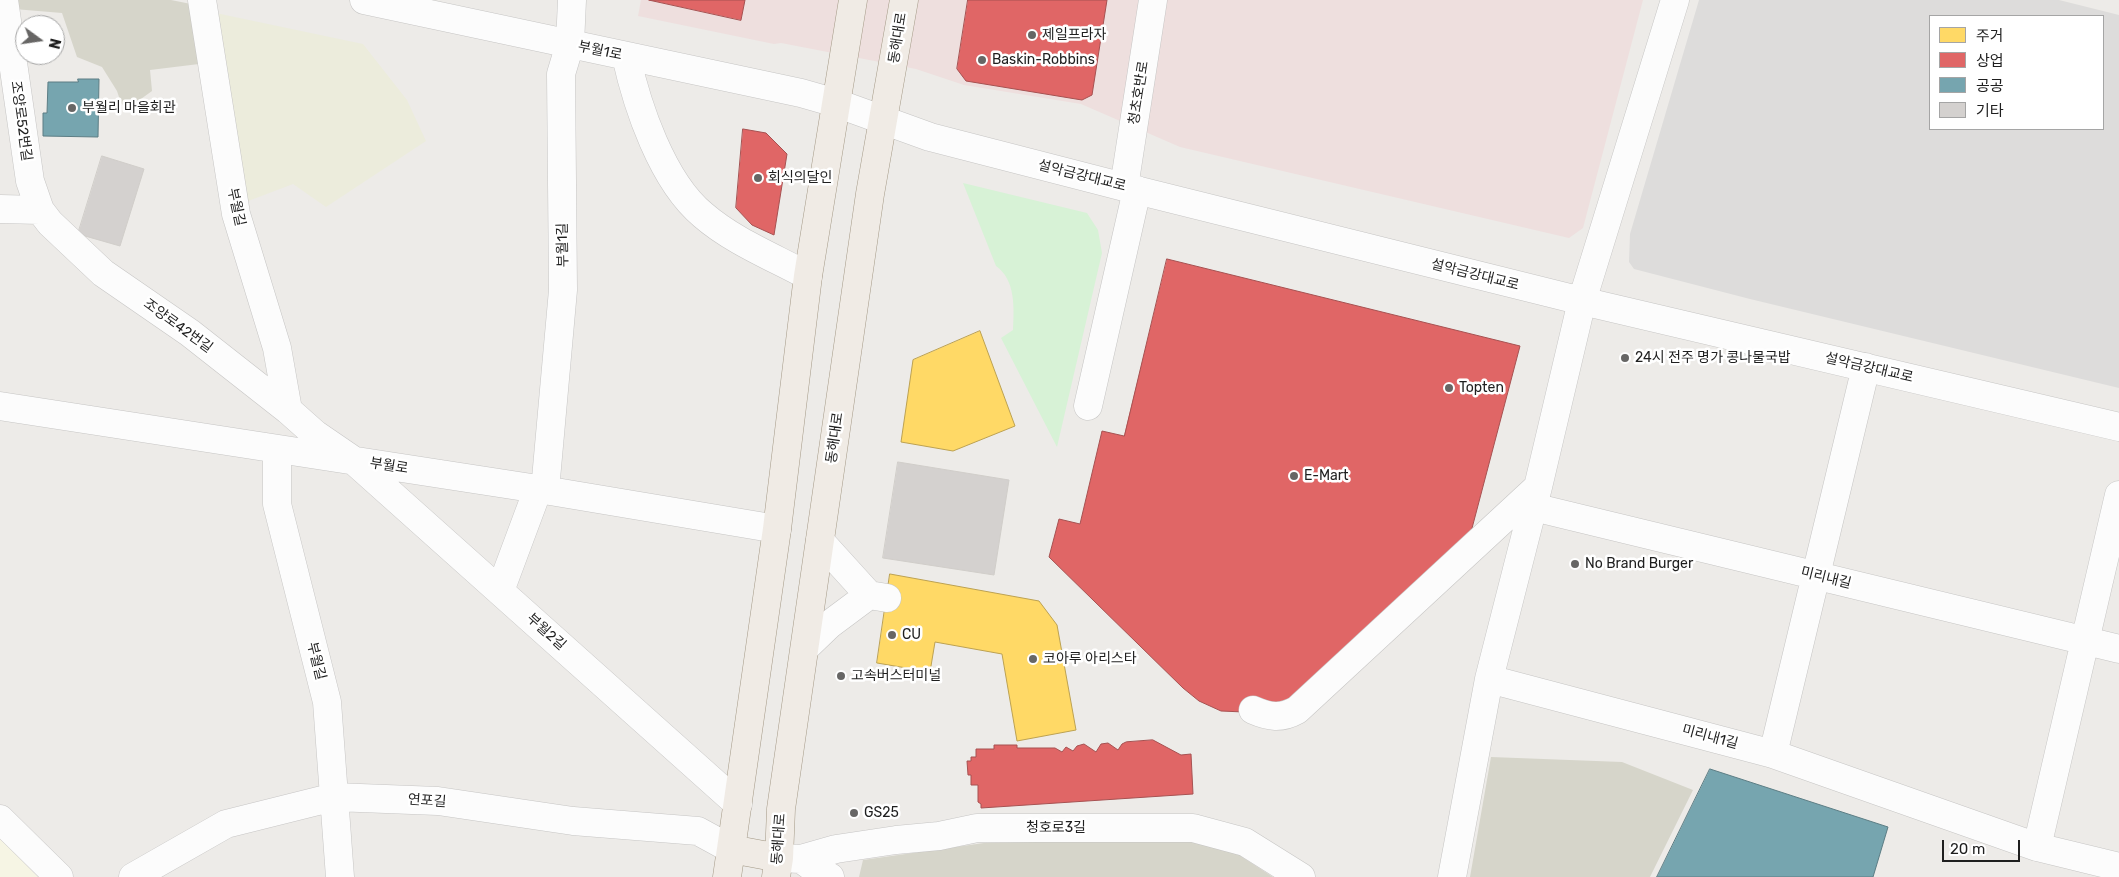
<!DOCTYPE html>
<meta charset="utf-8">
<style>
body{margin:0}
#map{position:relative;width:2119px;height:877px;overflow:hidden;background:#edebe8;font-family:Rubik,"Noto Sans KR",sans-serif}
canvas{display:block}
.legend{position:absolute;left:1929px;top:15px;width:175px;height:115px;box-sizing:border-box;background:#fff;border:1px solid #a5a5a5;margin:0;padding:6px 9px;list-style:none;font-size:15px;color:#1f1f1f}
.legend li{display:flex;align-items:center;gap:10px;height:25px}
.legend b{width:25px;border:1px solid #a5a5a5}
.north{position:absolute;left:15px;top:15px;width:50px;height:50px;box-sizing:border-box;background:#fff;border:1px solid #a5a5a5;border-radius:50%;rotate:104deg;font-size:14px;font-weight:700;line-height:20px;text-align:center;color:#1f1f1f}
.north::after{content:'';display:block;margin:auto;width:18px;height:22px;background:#676665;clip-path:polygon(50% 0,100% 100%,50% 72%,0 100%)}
.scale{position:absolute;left:1942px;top:840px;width:78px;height:22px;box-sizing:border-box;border:2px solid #1f1f1f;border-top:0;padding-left:6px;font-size:15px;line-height:18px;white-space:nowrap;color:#1f1f1f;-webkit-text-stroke:4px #fff;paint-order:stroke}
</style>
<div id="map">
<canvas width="2119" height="877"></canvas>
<ul class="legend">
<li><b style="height:14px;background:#ffd966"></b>주거</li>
<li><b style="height:14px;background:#e06666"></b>상업</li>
<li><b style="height:14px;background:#76a5af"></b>공공</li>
<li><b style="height:14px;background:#d4d1cf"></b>기타</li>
</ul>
<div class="north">N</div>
<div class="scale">20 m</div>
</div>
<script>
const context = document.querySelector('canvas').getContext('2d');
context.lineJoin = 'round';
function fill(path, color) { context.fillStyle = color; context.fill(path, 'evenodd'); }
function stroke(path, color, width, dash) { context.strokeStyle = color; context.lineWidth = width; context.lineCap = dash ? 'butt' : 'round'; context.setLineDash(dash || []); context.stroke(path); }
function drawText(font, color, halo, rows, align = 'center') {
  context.font = font + ' Rubik,"Noto Sans KR",sans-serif'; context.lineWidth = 5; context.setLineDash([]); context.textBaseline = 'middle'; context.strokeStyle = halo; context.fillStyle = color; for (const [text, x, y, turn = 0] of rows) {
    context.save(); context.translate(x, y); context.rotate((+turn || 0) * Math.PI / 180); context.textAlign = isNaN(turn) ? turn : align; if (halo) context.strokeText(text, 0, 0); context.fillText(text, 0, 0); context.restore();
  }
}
const commercial = new Path2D(`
 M641 0H1643L1583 228 1569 238 1180 147 1081 104 964 85 916 69 781 43 774 44 638 16Z`);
const education = new Path2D(`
 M0 838 38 877H0Z`);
const construction = new Path2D(`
 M14 0H171L191 4 199 64 150 70 152 91 127 109 121 103 117 91 102 67 77 57 62 13 14 9Z
 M1491 757 1622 762 1693 790 1650 877H1470Z
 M1193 839 1239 855 1273 877H859L863 860 984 843Z`);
const farmland = new Path2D(`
 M211 12 363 44 407 100 426 141 326 207 293 184 243 203Z`);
const park = new Path2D(`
 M963 183 1087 213 1098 230 1102 253 1057 447 1001 338 1013 330C1014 309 1016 280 996 266Z`);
const parking = new Path2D(`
 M1699 0H2059L2119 15V388L1750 299 1634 269 1629 262 1630 234ZM1930 16H2103V129H1930Z`);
const homes = new Path2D(`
 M980 331 1015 426 953 451 901 442 913 360Z
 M890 574 1039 601 1057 625 1076 730 1017 741 1002 654 935 642 930 672 877 663Z`);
const shops = new Path2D(`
 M649 0H745L741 20Z
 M968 0H1107L1092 95 1082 100 966 81 957 69Z
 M743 129 766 133 787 154 774 235 752 225 736 208Z
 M1167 259 1520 346 1471 532 1293 698 1270 708 1244 712 1221 711 1199 701 1183 688 1049 557 1059 519 1080 524 1102 431 1124 436Z
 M1153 740 1181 755 1191 754 1193 794 981 808V804L978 802V785H971V775H968L967 761H971V757H976V749H994V745H1017V748H1055L1062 752 1066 747 1073 751 1077 746 1084 744 1096 752 1101 744 1108 743 1118 750 1122 744 1126 742Z`);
const public = new Path2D(`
 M78 79H99L98 137 43 136V113H47L48 82H78Z
 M1710 769 1888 827 1873 877H1657Z`);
const building = new Path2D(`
 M102 156 144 169 120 246 78 234Z
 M898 462 1009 480 994 575 883 558Z`);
const minor = new Path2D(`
 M4 0 30 181 40 210
 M202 0 236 214 277 348 288 410
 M364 0 801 93 836 103 930 137 1124 187 1582 301 2119 427
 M626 56C637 106 662 181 703 215 733 241 773 257 808 276
 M1124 187 1153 0
 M0 209 40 210 50 223 103 273 190 333 288 410 315 434 353 460 738 804
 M0 406 538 489 777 529
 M1088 406 1137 190
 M277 449V504L327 702 340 877
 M545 490 563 290 561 74 570 44 572 0
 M1533 507 2119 649
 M820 541 869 595 887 598
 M500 591 538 489
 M805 648 830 624 869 595
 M1489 679 1773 754 2037 847 2119 867
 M1253 710C1269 717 1281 719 1297 710L1538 487
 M1773 754 1866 367
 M0 819 59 877
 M2037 847 2119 495
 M779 858 801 859 836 849 896 840 939 836 977 828H1193L1245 842 1301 877
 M801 859 816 870 830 877
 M133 877 226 824 334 797 438 801 573 821 698 831 731 849
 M1452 877 1489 679 1538 487 1582 301 1675 0`);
const major = new Path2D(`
 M731 849 779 858
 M727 877 777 529 808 276 853 0
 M776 877 779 858 781 809 870 194 904 0`);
const markers = [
 [1032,35,5,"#676665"],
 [982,60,5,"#676665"],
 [72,108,5,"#676665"],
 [758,178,5,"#676665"],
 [1625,358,5,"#676665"],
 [1449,388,5,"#676665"],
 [1294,476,5,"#676665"],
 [1575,564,5,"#676665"],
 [892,635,5,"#676665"],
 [1033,659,5,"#676665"],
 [841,676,5,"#676665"],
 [854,813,5,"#676665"]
];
const poiNames = [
 ["제일프라자",1042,35],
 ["Baskin-Robbins",992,60],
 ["부월리 마을회관",82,108],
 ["회식의달인",768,178],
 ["24시 전주 명가 콩나물국밥",1635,358],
 ["Topten",1459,388],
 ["E-Mart",1304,476],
 ["No Brand Burger",1585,564],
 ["CU",902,635],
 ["코아루 아리스타",1043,659],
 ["고속버스터미널",851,676],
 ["GS25",864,813]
];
const streetNames = [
 ["동해대로",898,38,-81],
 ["부월1로",600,51,12],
 ["청초호반로",1139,93,-81],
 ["조양로52번길",21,121,82],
 ["설악금강대교로",1082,176,14],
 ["부월길",236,207,78],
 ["부월1길",563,245,-91],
 ["설악금강대교로",1475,275,14],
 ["조양로42번길",178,326,36],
 ["설악금강대교로",1869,368,13],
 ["동해대로",835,438,-82],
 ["부월로",389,466,9],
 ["미리내길",1826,578,14],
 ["부월2길",546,632,42],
 ["부월길",316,661,76],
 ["미리내1길",1710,737,15],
 ["연포길",427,801,4],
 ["청호로3길",1056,828],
 ["동해대로",779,839,-86]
];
fill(commercial, '#eedfde');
fill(education, '#f6f5e4');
fill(construction, '#d6d5ca');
fill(farmland, '#ececdc');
fill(park, '#d7f2d6');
fill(parking, '#dddcdb');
fill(homes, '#ffd966');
stroke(homes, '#bca151', 1);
fill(shops, '#e06666');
stroke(shops, '#a65151', 1);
fill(public, '#76a5af');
stroke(public, '#5c7d84', 1);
fill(building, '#d4d1cf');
stroke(building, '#d0cdc9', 1);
stroke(minor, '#c6c5c4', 29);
stroke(major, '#a39885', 29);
stroke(minor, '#fcfcfc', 28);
stroke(major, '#f0ebe5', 28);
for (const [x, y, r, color] of markers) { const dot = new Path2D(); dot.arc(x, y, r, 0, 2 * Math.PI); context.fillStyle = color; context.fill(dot); stroke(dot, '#fff', 2); }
drawText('14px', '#1f1f1f', '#fff', poiNames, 'left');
drawText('14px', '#1f1f1f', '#fff', streetNames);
</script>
